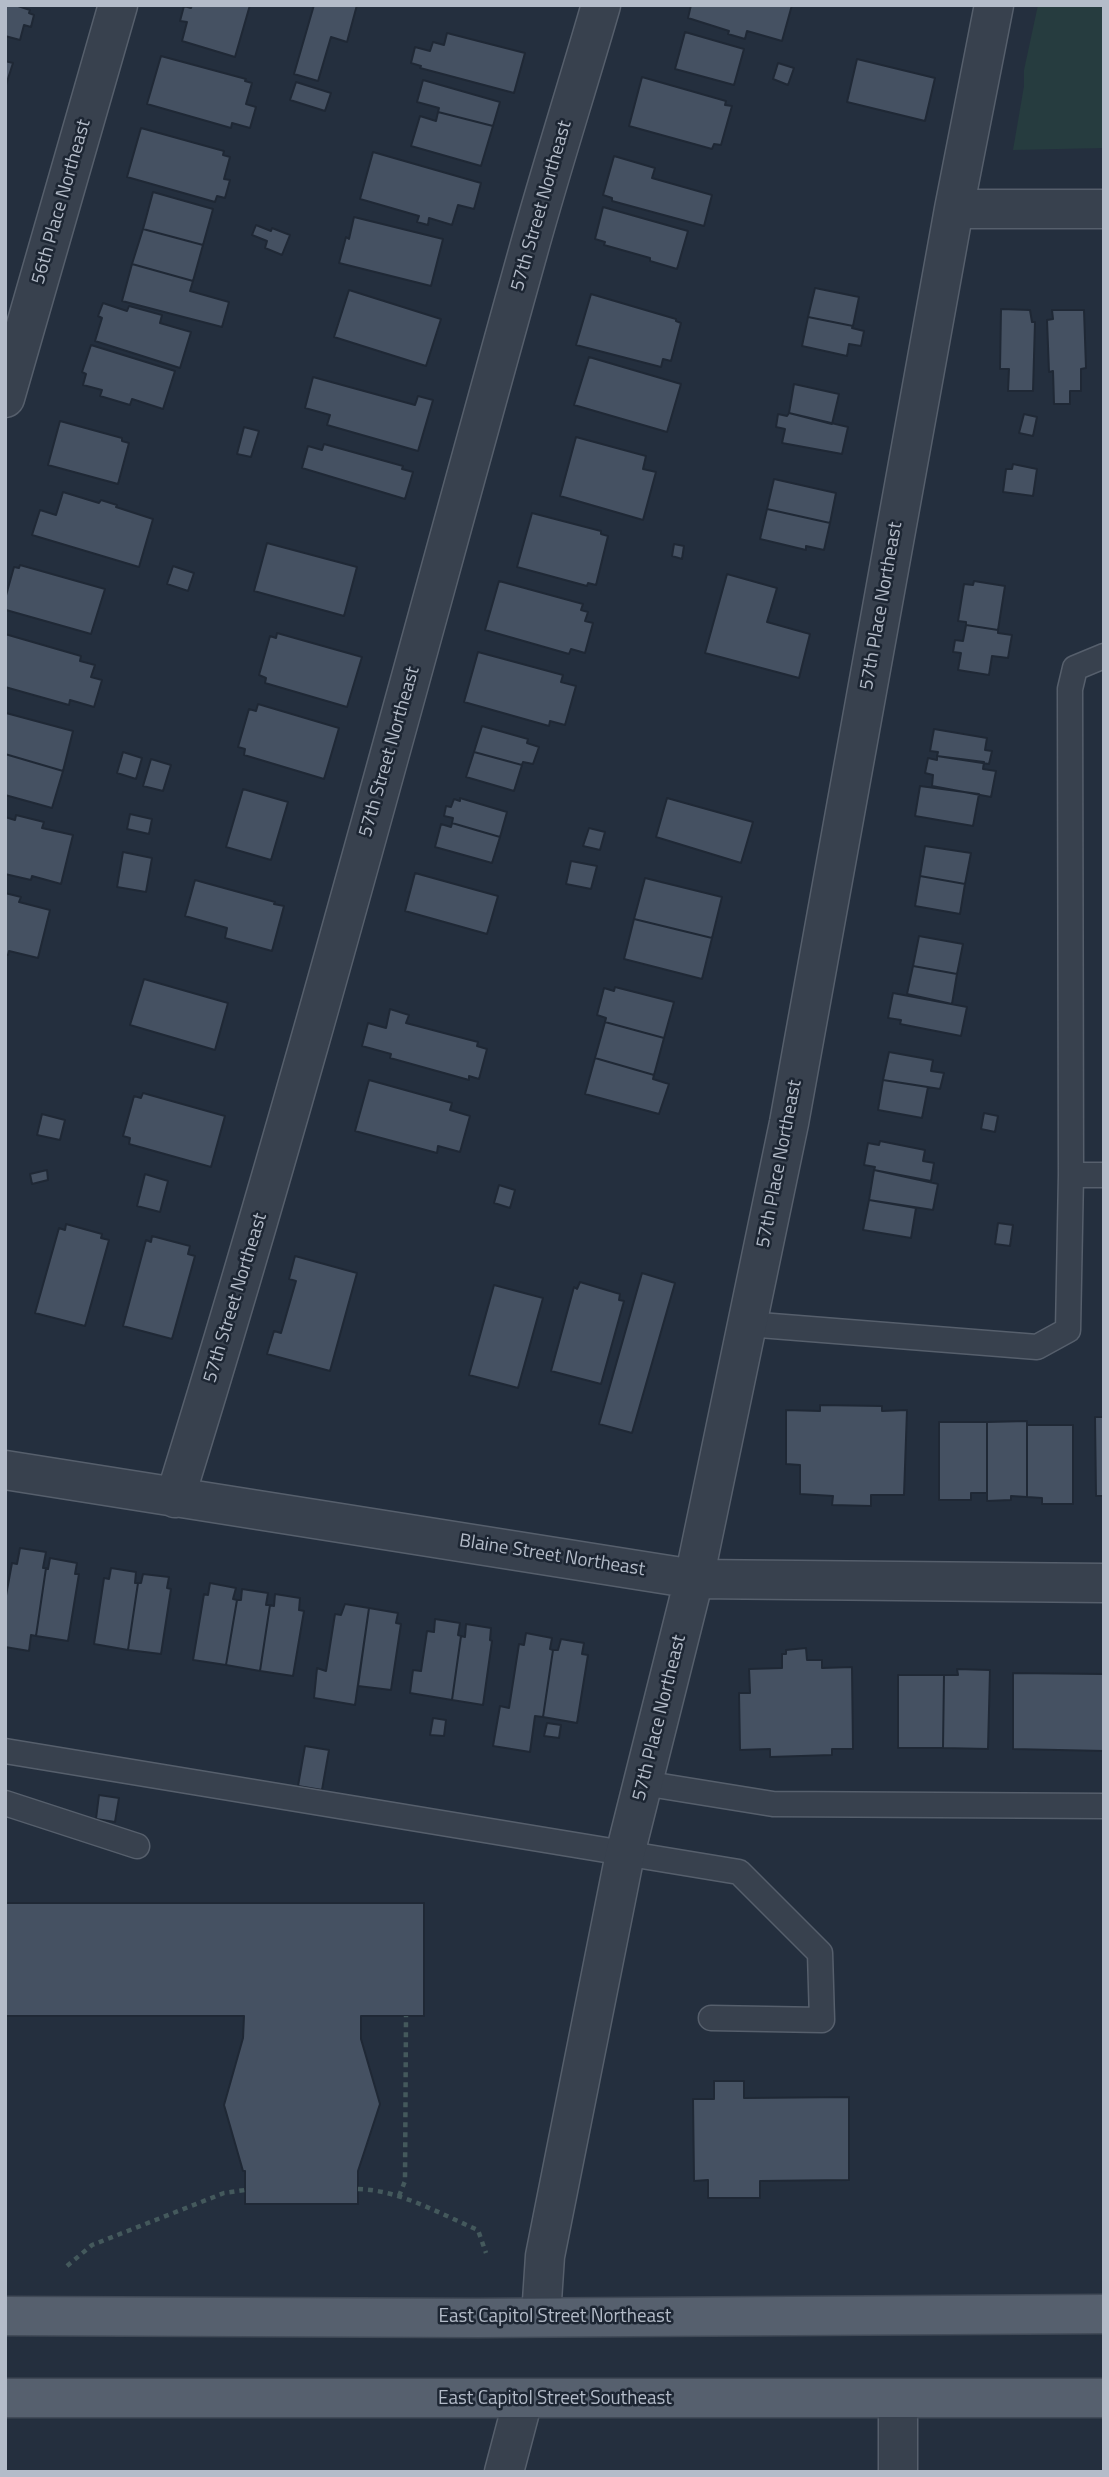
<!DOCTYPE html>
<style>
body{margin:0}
#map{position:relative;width:1109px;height:2477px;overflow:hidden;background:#242f3e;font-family:"Titillium Web",sans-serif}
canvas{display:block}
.frame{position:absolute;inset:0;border:7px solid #b4bcc9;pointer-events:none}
</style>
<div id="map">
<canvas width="1109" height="2477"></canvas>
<div class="frame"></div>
</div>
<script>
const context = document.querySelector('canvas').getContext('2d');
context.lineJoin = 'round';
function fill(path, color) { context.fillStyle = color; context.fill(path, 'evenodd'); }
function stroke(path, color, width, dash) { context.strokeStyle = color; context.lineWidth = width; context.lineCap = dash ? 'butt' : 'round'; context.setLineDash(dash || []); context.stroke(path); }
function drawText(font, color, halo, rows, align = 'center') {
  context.font = font + ' "Titillium Web",sans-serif'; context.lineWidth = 5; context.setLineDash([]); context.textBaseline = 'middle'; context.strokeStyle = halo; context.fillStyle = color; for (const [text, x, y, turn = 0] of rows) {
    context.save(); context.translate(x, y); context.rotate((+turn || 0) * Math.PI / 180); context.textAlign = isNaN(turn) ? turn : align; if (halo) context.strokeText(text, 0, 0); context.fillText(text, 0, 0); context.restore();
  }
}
const green = new Path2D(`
 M1038 5H1104V148L1013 150 1024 86V70Z`);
const building = new Path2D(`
 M5 5H15L30 10 29 13 34 15 31 27 24 25 20 40 5 36Z
 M192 5H250L235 57 182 41 187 22 180 21 184 6 191 8Z
 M314 5H357L347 42 331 37 318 81 294 74Z
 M691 5H792L782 41 747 31 745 39 728 34 729 31 688 18Z
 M685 32 744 49 734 85 675 69Z
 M447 33 525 53 514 93 420 68 421 66 411 63 415 47 430 51 433 42 444 45Z
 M161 56 246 79 245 81 252 83 246 104 256 107 250 128 232 123 231 128 147 104Z
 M857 59 935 78 925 121 847 102Z
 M5 61 13 63 5 88Z
 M778 63 794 68 788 85 773 79Z
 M642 77 726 101 725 105 732 106 721 145 714 144 712 149 629 126Z
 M423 80 500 102 493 126 438 112 439 108 417 102Z
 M296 82 331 93 325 111 290 100Z
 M438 112 493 126 481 166 411 146 420 116 436 121Z
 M141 128 224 151 223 155 230 157 224 179 230 180 225 198 217 196 215 202 127 177Z
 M373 152 481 183 474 209 458 205 452 225 429 218 428 225 417 222 419 216 360 199Z
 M614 156 655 168 652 178 712 195 704 226 612 201V198L603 195Z
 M153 192 213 209 203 245 143 229Z
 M603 207 688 231 677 269 650 261V258L604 245 605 242 595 239Z
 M354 217 443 239 431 286 339 263 346 237 349 239Z
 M256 225 271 231 272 228 290 235 282 255 265 248 267 241 252 235Z
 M143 229 203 245 193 281 132 264Z
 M132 264 193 281 190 291 229 302 222 327 122 301Z
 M815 288 859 297 853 326 808 317Z
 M349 290 441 319 426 366 334 337Z
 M591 294 676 319V321L681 323 671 361 663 359 661 367 576 345Z
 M103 303 127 311 129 306 162 315 160 323 191 332 180 368 95 341 102 318 98 316Z
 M1001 309 1030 310 1032 322H1035L1033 391H1008L1009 369H1000Z
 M1052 310H1084L1086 368 1081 369V391H1070V404H1054L1053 371 1049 372 1047 320 1053 319Z
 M808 317 853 326 852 328 864 331 861 346 849 344 847 356 802 346Z
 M91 345 175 371 163 409 132 399 130 405 100 396 102 390 83 385 86 374 82 372Z
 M589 357 681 384 667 432 574 405Z
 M313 377 415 405 418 396 433 400 418 451 327 425 330 415 305 408Z
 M794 384 839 394 832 424 789 413Z
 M789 413 848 427 842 454 782 443 785 429 776 427 778 414 787 416Z
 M1024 414 1037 417 1033 436 1019 433Z
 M60 421 122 438V441L129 443 118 484 48 465Z
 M244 427 259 431 251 457 237 454Z
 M576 437 646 456 643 469 656 472 643 520 560 496Z
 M324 444 403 466 402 469 413 472 405 499 302 468 308 446 322 450Z
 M1013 464 1037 469 1033 496 1003 492 1006 469H1012Z
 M774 479 836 493 830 523 767 509Z
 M63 492 99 503 101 500 117 505 116 507 153 519 139 567 32 535 40 510 56 515Z
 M767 509 830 523 824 550 806 546V550L760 539Z
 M532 513 601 531V534L608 536 596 585 588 583 587 586 517 567Z
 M267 543 357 567 344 616 254 591Z
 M674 544 684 546 682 559 672 556Z
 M20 565 105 589 91 634 6 610 5 599 14 567 19 568Z
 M173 566 194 573 188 591 167 584Z
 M727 574 777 588 767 622 810 634 799 678 705 653Z
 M499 581 583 604 581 610 588 612 585 621 593 623 585 653 571 649 569 654 485 630Z
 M974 581 1005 586 998 630 966 625V622L958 621 964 584 973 585Z
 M966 625 998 630V633L1012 635 1008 658 992 656 989 675 958 670 961 653 953 652 955 640 963 641Z
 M277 633 362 657 347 707 265 683 266 678 259 675 270 636 276 638Z
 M5 634 81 656 80 661 95 665 91 677 102 680 94 707 70 700 69 705 5 687Z
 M478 652 563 675 561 682 576 686 565 725 550 721 549 726 464 702Z
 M258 704 339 728 324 779 244 755 245 749 238 747 249 709 256 711Z
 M6 713 73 731 63 771 5 754Z
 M482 726 528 739 527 743 539 747 533 764 523 762 522 765 474 752Z
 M934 729 987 738 985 750 992 751 989 764 937 756 938 752 930 751Z
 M123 752 142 758 136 779 117 773Z
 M474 752 522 765 514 791 466 777Z
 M5 754 63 771 52 808 5 795Z
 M937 756 984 762 983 769 996 771 991 797 932 786 933 775 925 773 928 758 937 760Z
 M151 759 171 765 163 791 143 786Z
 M920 786 979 794 973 826 915 816Z
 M243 789 288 802 271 860 226 847Z
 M460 798 507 812 500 837 452 823 453 818 444 816 446 806 451 807 454 799 460 801Z
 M667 798 753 822 741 863 656 837Z
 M130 814 152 819 149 834 127 829Z
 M16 815 44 822 42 828 73 835 61 884 32 876 31 880 5 874V817L15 820Z
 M452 823 500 837 492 863 435 847 441 824 451 827Z
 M589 828 605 832 600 850 583 846Z
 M925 846 971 853 965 884 920 876Z
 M123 852 152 858 146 892 117 887Z
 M571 861 597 866 591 889 566 884Z
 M415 873 498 896 487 934 405 911Z
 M920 876 965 884 960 914 915 906Z
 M645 878 722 897 712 938 634 919Z
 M195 880 275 902 274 904 284 906 272 951 225 938 227 928 185 916Z
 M5 893 21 897 19 902 50 910 38 958 9 951 8 955H5Z
 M634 919 712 938 702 979 624 959Z
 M919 936 963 944 957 974 913 966Z
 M913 966 957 974 952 1004 907 994Z
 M144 979 228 1003 215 1050 130 1025Z
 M615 987 674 1002 664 1038 605 1022 606 1018 597 1015 604 988 614 991Z
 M893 993 967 1007 961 1036 900 1024 901 1020 888 1018Z
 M390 1009 409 1015 406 1023 478 1042 477 1046 487 1049 479 1079 469 1076V1080L390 1058 391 1054 362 1046 368 1023 386 1028Z
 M605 1022 664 1038 654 1075 595 1058Z
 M889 1052 933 1060 931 1071 944 1073 940 1089 883 1080Z
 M595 1058 654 1075 653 1079 669 1084 659 1114 585 1094Z
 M369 1080 452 1103 450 1110 470 1116 460 1152 438 1146 437 1153 355 1131Z
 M883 1080 928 1087 922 1118 878 1110Z
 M143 1093 225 1116 211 1167 129 1144 130 1138 123 1136 134 1096 141 1098Z
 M984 1113 998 1116 995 1132 981 1129Z
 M42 1114 65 1120 60 1140 37 1135Z
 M880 1141 925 1150 923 1161 934 1163 931 1181 874 1170 875 1167 864 1165 868 1143 879 1145Z
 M47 1170 48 1180 32 1184 30 1174Z
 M874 1170 938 1184 933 1210 869 1200Z
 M145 1174 168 1181 160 1212 137 1206Z
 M499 1185 515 1190 510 1208 494 1203Z
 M869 1200 916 1208 911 1238 863 1230Z
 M998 1223 1013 1225 1010 1246 995 1244Z
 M66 1224 102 1234 101 1238 109 1240 85 1326 35 1313 59 1228 65 1230Z
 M152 1236 190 1246 188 1254 195 1256 172 1339 123 1326 146 1240 151 1242Z
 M295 1256 357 1273 330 1371 267 1354 274 1331 281 1333 296 1281 289 1279Z
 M642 1273 675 1283 632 1433 599 1424Z
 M580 1282 620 1294 619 1300 624 1301 601 1384 551 1371 574 1287 577 1289Z
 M494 1285 543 1298 518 1388 469 1375Z
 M820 1405 882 1406V1411L907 1410 904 1495H871V1506L832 1505 833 1496 800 1494V1465L786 1464V1410L820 1411Z
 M1095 1417H1104V1496H1096Z
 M1027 1421V1497L1011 1496V1500L987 1501V1422Z
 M939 1422H987V1493H971V1500H939Z
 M1027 1425H1073V1504H1042V1498L1027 1497Z
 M20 1548 46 1552 43 1568H46L36 1636 31 1635 29 1651 5 1647V1601L12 1563 17 1564Z
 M50 1558 77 1563 75 1574H79L68 1641 36 1636 46 1568 48 1569Z
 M111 1568 136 1572 135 1583H138L128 1650 94 1644 104 1578 109 1579Z
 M143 1574 169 1577 167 1588 171 1589 161 1654 128 1650 138 1583H141Z
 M210 1583 236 1588 233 1599 237 1600 226 1665 193 1660 204 1594 208 1595Z
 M242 1589 268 1593 266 1605H270L260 1671 226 1665 237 1600H241Z
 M275 1594 300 1598 299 1610 304 1611 293 1676 260 1671 270 1605 274 1606Z
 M345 1604 369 1608 355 1705 314 1698 317 1668 326 1671 335 1614 341 1615Z
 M369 1608 398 1613 396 1623 401 1624 391 1690 358 1686Z
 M435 1619 460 1623 458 1635 461 1636 452 1700 410 1693 413 1670 421 1671 427 1631 434 1632Z
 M466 1624 491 1628 490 1640 492 1641 483 1705 452 1700 461 1636 465 1637Z
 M526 1633 552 1638 550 1649 553 1650 543 1717 535 1716 530 1752 493 1746 500 1706 509 1708 519 1644 524 1645Z
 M561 1639 584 1643 582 1654 588 1655 577 1723 543 1717 553 1650H558Z
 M806 1648 807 1660H822V1668L852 1667 853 1749H832V1755L770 1757V1749L740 1750 739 1693H750L749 1669 782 1668V1654H786V1650Z
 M957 1669 990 1670 988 1749 943 1748 944 1675H958Z
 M1013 1673 1104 1674V1751L1013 1749Z
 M898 1675H944L943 1748H898Z
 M433 1718 446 1720 444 1736 430 1735Z
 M547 1723 561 1725 559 1738 544 1736Z
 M305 1746 329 1750 322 1790 298 1786Z
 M99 1795 119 1798 115 1822 96 1819Z
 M5 1903H424V2016H361V2039L380 2104 358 2171V2204H245V2171H243L224 2105 243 2038 244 2016H5Z
 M714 2081H744V2098L849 2097V2180L760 2181V2198H708V2180L694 2181 693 2099H714Z`);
const path = new Path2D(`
 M358 2189C400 2190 440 2214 478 2230L486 2253
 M399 2196 405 2181 406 2016
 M67 2266 92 2245 224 2193 245 2190`);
const service = new Path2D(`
 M1071 1175H1104
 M747 1324 1037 1347 1068 1330 1071 1175 1070 689 1075 668 1104 656
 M5 1751 739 1872 820 1953 822 2020 711 2018
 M643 1783 773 1804 1104 1806
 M5 1803 137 1846`);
const minor = new Path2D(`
 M954 209H1104
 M5 398 118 5
 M5 1470 694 1579 1104 1583
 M175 1498C303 1086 412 668 528 252 551 169 577 88 601 5
 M541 2316 545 2256 625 1854 694 1579 789 1123 954 209 994 5
 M898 2400V2472
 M504 2472 523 2400`);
const primary = new Path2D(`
 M5 2316 478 2318 1104 2314
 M5 2398H1104`);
const streetNames = [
 ["56th Place Northeast",62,202,-74],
 ["57th Street Northeast",542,206,-74],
 ["57th Place Northeast",882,606,-80],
 ["57th Street Northeast",390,752,-74],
 ["57th Place Northeast",780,1164,-79],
 ["57th Street Northeast",236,1298,-73],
 ["Blaine Street Northeast",552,1556,9],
 ["57th Place Northeast",660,1718,-76],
 ["East Capitol Street Northeast",555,2317],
 ["East Capitol Street Southeast",555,2399]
];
fill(green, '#263c3f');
fill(building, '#455162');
stroke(building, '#1f2835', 2);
stroke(service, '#565f6c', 27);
stroke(minor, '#565f6c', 41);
stroke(primary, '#414a57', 41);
stroke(path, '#44595c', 4.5, [5, 5]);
stroke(service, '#38414e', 24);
stroke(minor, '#38414e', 38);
stroke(primary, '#56606e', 38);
drawText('19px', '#b4bcc9', '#1d2633', streetNames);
</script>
